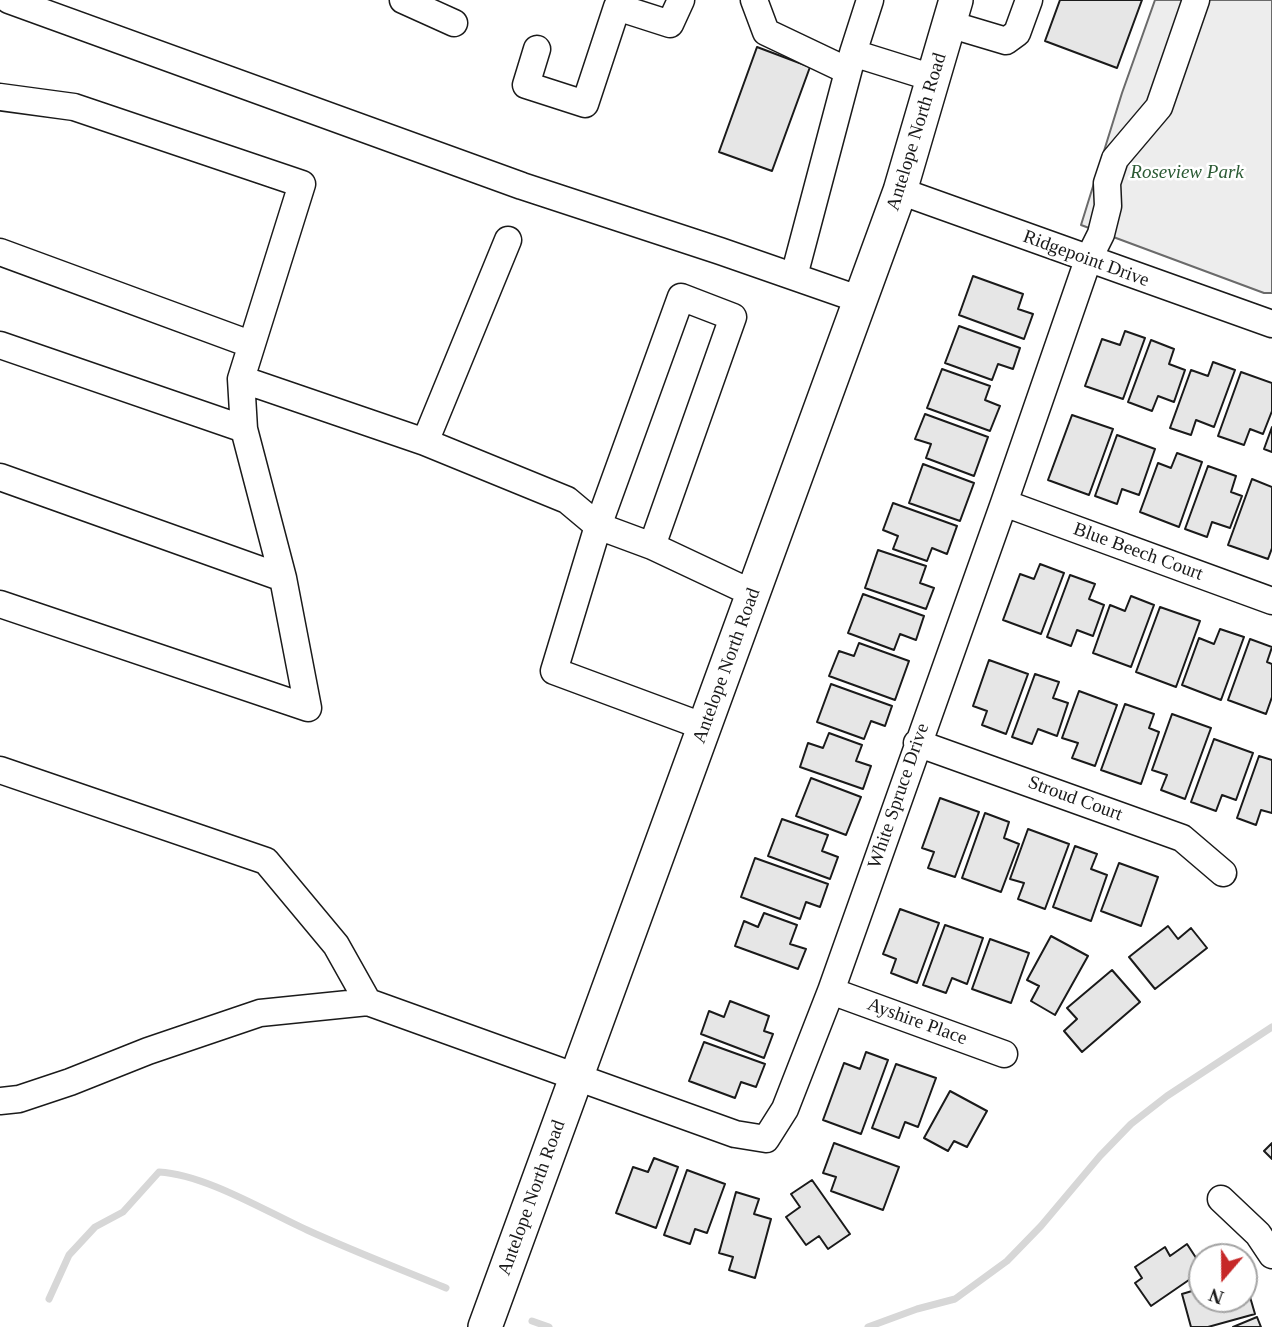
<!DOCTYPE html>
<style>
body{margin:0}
#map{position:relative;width:1272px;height:1327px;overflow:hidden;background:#fff;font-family:"Times New Roman",serif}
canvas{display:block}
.north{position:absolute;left:1188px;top:1243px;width:70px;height:70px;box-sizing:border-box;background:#fff;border:2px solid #a3a3a3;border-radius:50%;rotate:200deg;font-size:19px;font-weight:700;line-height:28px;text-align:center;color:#1a1a1a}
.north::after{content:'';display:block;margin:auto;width:24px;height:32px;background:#c62828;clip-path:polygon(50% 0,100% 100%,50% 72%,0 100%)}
</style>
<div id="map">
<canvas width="1272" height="1327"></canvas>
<div class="north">N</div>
</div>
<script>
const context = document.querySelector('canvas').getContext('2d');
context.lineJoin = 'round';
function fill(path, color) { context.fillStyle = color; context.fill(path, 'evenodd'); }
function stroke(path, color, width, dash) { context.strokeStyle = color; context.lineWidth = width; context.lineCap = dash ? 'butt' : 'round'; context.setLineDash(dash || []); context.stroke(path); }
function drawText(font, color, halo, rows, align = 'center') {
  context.font = font + ' "Times New Roman",serif'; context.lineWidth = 5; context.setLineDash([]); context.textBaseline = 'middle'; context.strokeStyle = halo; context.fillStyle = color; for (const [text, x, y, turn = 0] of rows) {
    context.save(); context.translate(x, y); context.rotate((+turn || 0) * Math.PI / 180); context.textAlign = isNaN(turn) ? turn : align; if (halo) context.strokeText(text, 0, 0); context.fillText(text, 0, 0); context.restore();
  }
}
const built = new Path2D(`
 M1155 0H1272V293H1264L1081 225 1122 93Z`);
const stream = new Path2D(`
 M49 1299 69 1255 95 1227 123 1212 159 1172C206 1175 263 1210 307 1230 353 1251 400 1269 446 1288
 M532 1321 549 1327
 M868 1327 917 1309 955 1299 1007 1261 1041 1226 1100 1156 1131 1124 1167 1096 1272 1027`);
const building = new Path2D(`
 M1060 0H1142L1117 68 1045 41Z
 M757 47 810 67 772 171 719 152Z
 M973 276 1023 294 1018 309 1033 314 1024 339 959 315Z
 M959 326 1020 348 1013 369 998 364 992 380 945 363Z
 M1125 331 1145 338 1123 399 1085 386 1102 339 1120 345Z
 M1151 340 1174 349 1169 364 1185 370 1174 402 1158 396 1152 411 1128 402Z
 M1213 362 1235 370 1214 427 1196 420 1191 435 1170 428 1191 370 1208 376Z
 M942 369 990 386 985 400 1000 406 990 431 927 408Z
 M1241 372 1272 383V411L1263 434 1250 429 1244 445 1218 436Z
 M925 414 988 437 974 476 926 458 931 444 915 439Z
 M1072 415 1113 429 1089 495 1048 480Z
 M1272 427V452L1264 449Z
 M1117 435 1155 449 1139 495 1122 489 1117 504 1095 496Z
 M1177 453 1202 462 1179 527 1140 512 1158 463 1171 468Z
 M923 464 974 483 960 521 909 503Z
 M1208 466 1236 476 1231 492 1242 496 1230 528 1212 522 1207 537 1185 529Z
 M1252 479 1272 487V548L1268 559 1228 545Z
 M893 503 957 526 947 554 932 548 927 561 893 549 898 536 883 530Z
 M878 550 926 566 920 583 934 588 926 609 865 588Z
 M1040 564 1064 573 1041 634 1003 620 1020 574 1034 579Z
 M1070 575 1095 584 1089 599 1104 605 1093 636 1077 630 1071 646 1047 637Z
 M863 594 924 616 916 640 900 634 894 650 848 633Z
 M1131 596 1154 605 1131 667 1093 653 1110 605 1125 611Z
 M1160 607 1200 621 1176 687 1136 672Z
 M1220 629 1244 637 1221 700 1182 685 1199 638 1214 644Z
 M1250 639 1272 647 1267 662 1272 664V697L1266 714 1228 700Z
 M859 643 909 661 895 700 829 676 839 651 854 656Z
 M989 660 1028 674 1006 734 982 725 987 711 973 706Z
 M1035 674 1059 682 1053 698 1068 703 1057 736 1038 729 1032 744 1012 737Z
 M831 684 892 706 885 726 871 721 864 739 817 722Z
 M1079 691 1117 705 1095 766 1072 758 1078 743 1062 738Z
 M1125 704 1154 714 1149 728 1159 732 1141 784 1101 770Z
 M1172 714 1211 728 1185 799 1161 790 1167 775 1152 770Z
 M829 733 862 745 856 761 871 766 863 789 800 767 808 743 823 748Z
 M1214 739 1253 753 1236 800 1222 795 1216 811 1191 802Z
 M1259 756 1272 760V813L1261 810 1256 825 1237 818Z
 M811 778 861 797 846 835 796 816Z
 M940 798 979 812 955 877 928 868 934 852 922 848Z
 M985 813 1009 822 1004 838 1019 844 1001 892 962 878Z
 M782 819 828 835 822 851 838 857 830 879 768 856Z
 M1028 829 1069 844 1045 909 1018 899 1024 883 1010 879Z
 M1075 846 1097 854 1091 869 1107 875 1091 921 1053 907Z
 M755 858 828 884 820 907 806 902 800 919 741 897Z
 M1119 863 1158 877 1141 926 1101 911Z
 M900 909 939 923 917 983 891 973 896 959 883 954Z
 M764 913 797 925 790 944 806 949 798 969 735 946 744 921 758 927Z
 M945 925 983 938 967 984 952 978 946 993 923 985Z
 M1168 926 1178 939 1191 928 1207 948 1155 989 1129 957Z
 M1051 936 1088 956 1055 1015 1031 1001 1039 986 1027 980Z
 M990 939 1029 953 1011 1003 972 989Z
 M1112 970 1140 1002 1082 1052 1064 1031 1077 1019 1067 1008Z
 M730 1001 769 1016 764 1031 773 1034 764 1058 701 1034 709 1011 724 1017Z
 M704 1042 765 1064 756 1087 741 1082 735 1098 689 1081Z
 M866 1052 888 1060 861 1134 823 1120 844 1063 860 1069Z
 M896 1064 936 1078 918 1127 905 1122 899 1138 872 1128Z
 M950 1091 987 1111 967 1147 954 1141 948 1151 924 1138Z
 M834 1143 899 1167 883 1210 831 1191 836 1177 823 1173Z
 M1272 1143V1159L1264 1151Z
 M654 1158 678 1167 656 1228 616 1213 633 1167 648 1172Z
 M687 1170 725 1184 707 1233 695 1229 690 1244 664 1235Z
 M812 1180 850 1234 828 1249 819 1236 806 1245 786 1217 800 1207 791 1194Z
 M736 1192 759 1199 754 1214 771 1219 755 1278 729 1270 733 1257 719 1253Z
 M1187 1244 1202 1267V1271L1151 1306 1135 1283 1142 1278 1135 1267 1165 1247 1170 1256Z
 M1202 1288V1299H1244V1291L1248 1290 1255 1314 1208 1327H1191L1182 1294Z
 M1257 1317 1261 1327H1233Z`);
const minor = new Path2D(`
 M9 0 522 186 720 251 861 300
 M403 0 454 23
 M754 0 766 32 848 71
 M949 24 1006 41 1017 33 1029 0
 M537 49 526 85 585 104 617 7 670 24 681 0
 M853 53 870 0
 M0 97 74 107 302 184 241 379
 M900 191 1272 324
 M508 240 425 442 567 500 598 526 681 297 733 317 652 546 598 526 554 671 705 727
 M0 252 250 344
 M794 276 853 53 933 78
 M0 345 244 429
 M0 477 283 578
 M1004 503 1272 601
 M652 546 737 586 755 591
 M0 604 308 708 283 578 244 429 241 379 425 442
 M917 743 1182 838 1223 873
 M0 770 266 861 336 945 368 1002
 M831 991 1004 1054
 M0 1101 19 1099 70 1082 148 1051 260 1013 368 1002 735 1134 766 1139 785 1109 831 991 1004 503 1088 260 1101 234 1108 206 1107 183 1115 159 1159 107 1196 0
 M1221 1199 1258 1234 1272 1255`);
const major = new Path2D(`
 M485 1327 900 191 956 0`);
const streetNames = [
 ["Antelope North Road",917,132,-73],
 ["Ridgepoint Drive",1086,259,20],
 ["Blue Beech Court",1138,552,20],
 ["Antelope North Road",727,666,-70],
 ["White Spruce Drive",899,796,-71],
 ["Stroud Court",1075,799,20],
 ["Ayshire Place",917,1022,20],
 ["Antelope North Road",532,1198,-70]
];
const parkNames = [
 ["Roseview Park",1187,173]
];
fill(built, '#ededed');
stroke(built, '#6a6a6a', 2);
stroke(stream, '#d7d7d7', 7);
fill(building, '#e6e6e6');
stroke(building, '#1a1a1a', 2);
stroke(minor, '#1a1a1a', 29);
stroke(major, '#1a1a1a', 36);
stroke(minor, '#fff', 26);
stroke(major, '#fff', 33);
drawText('19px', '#1a1a1a', '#fff', streetNames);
drawText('italic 19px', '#2b5a34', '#fff', parkNames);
</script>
